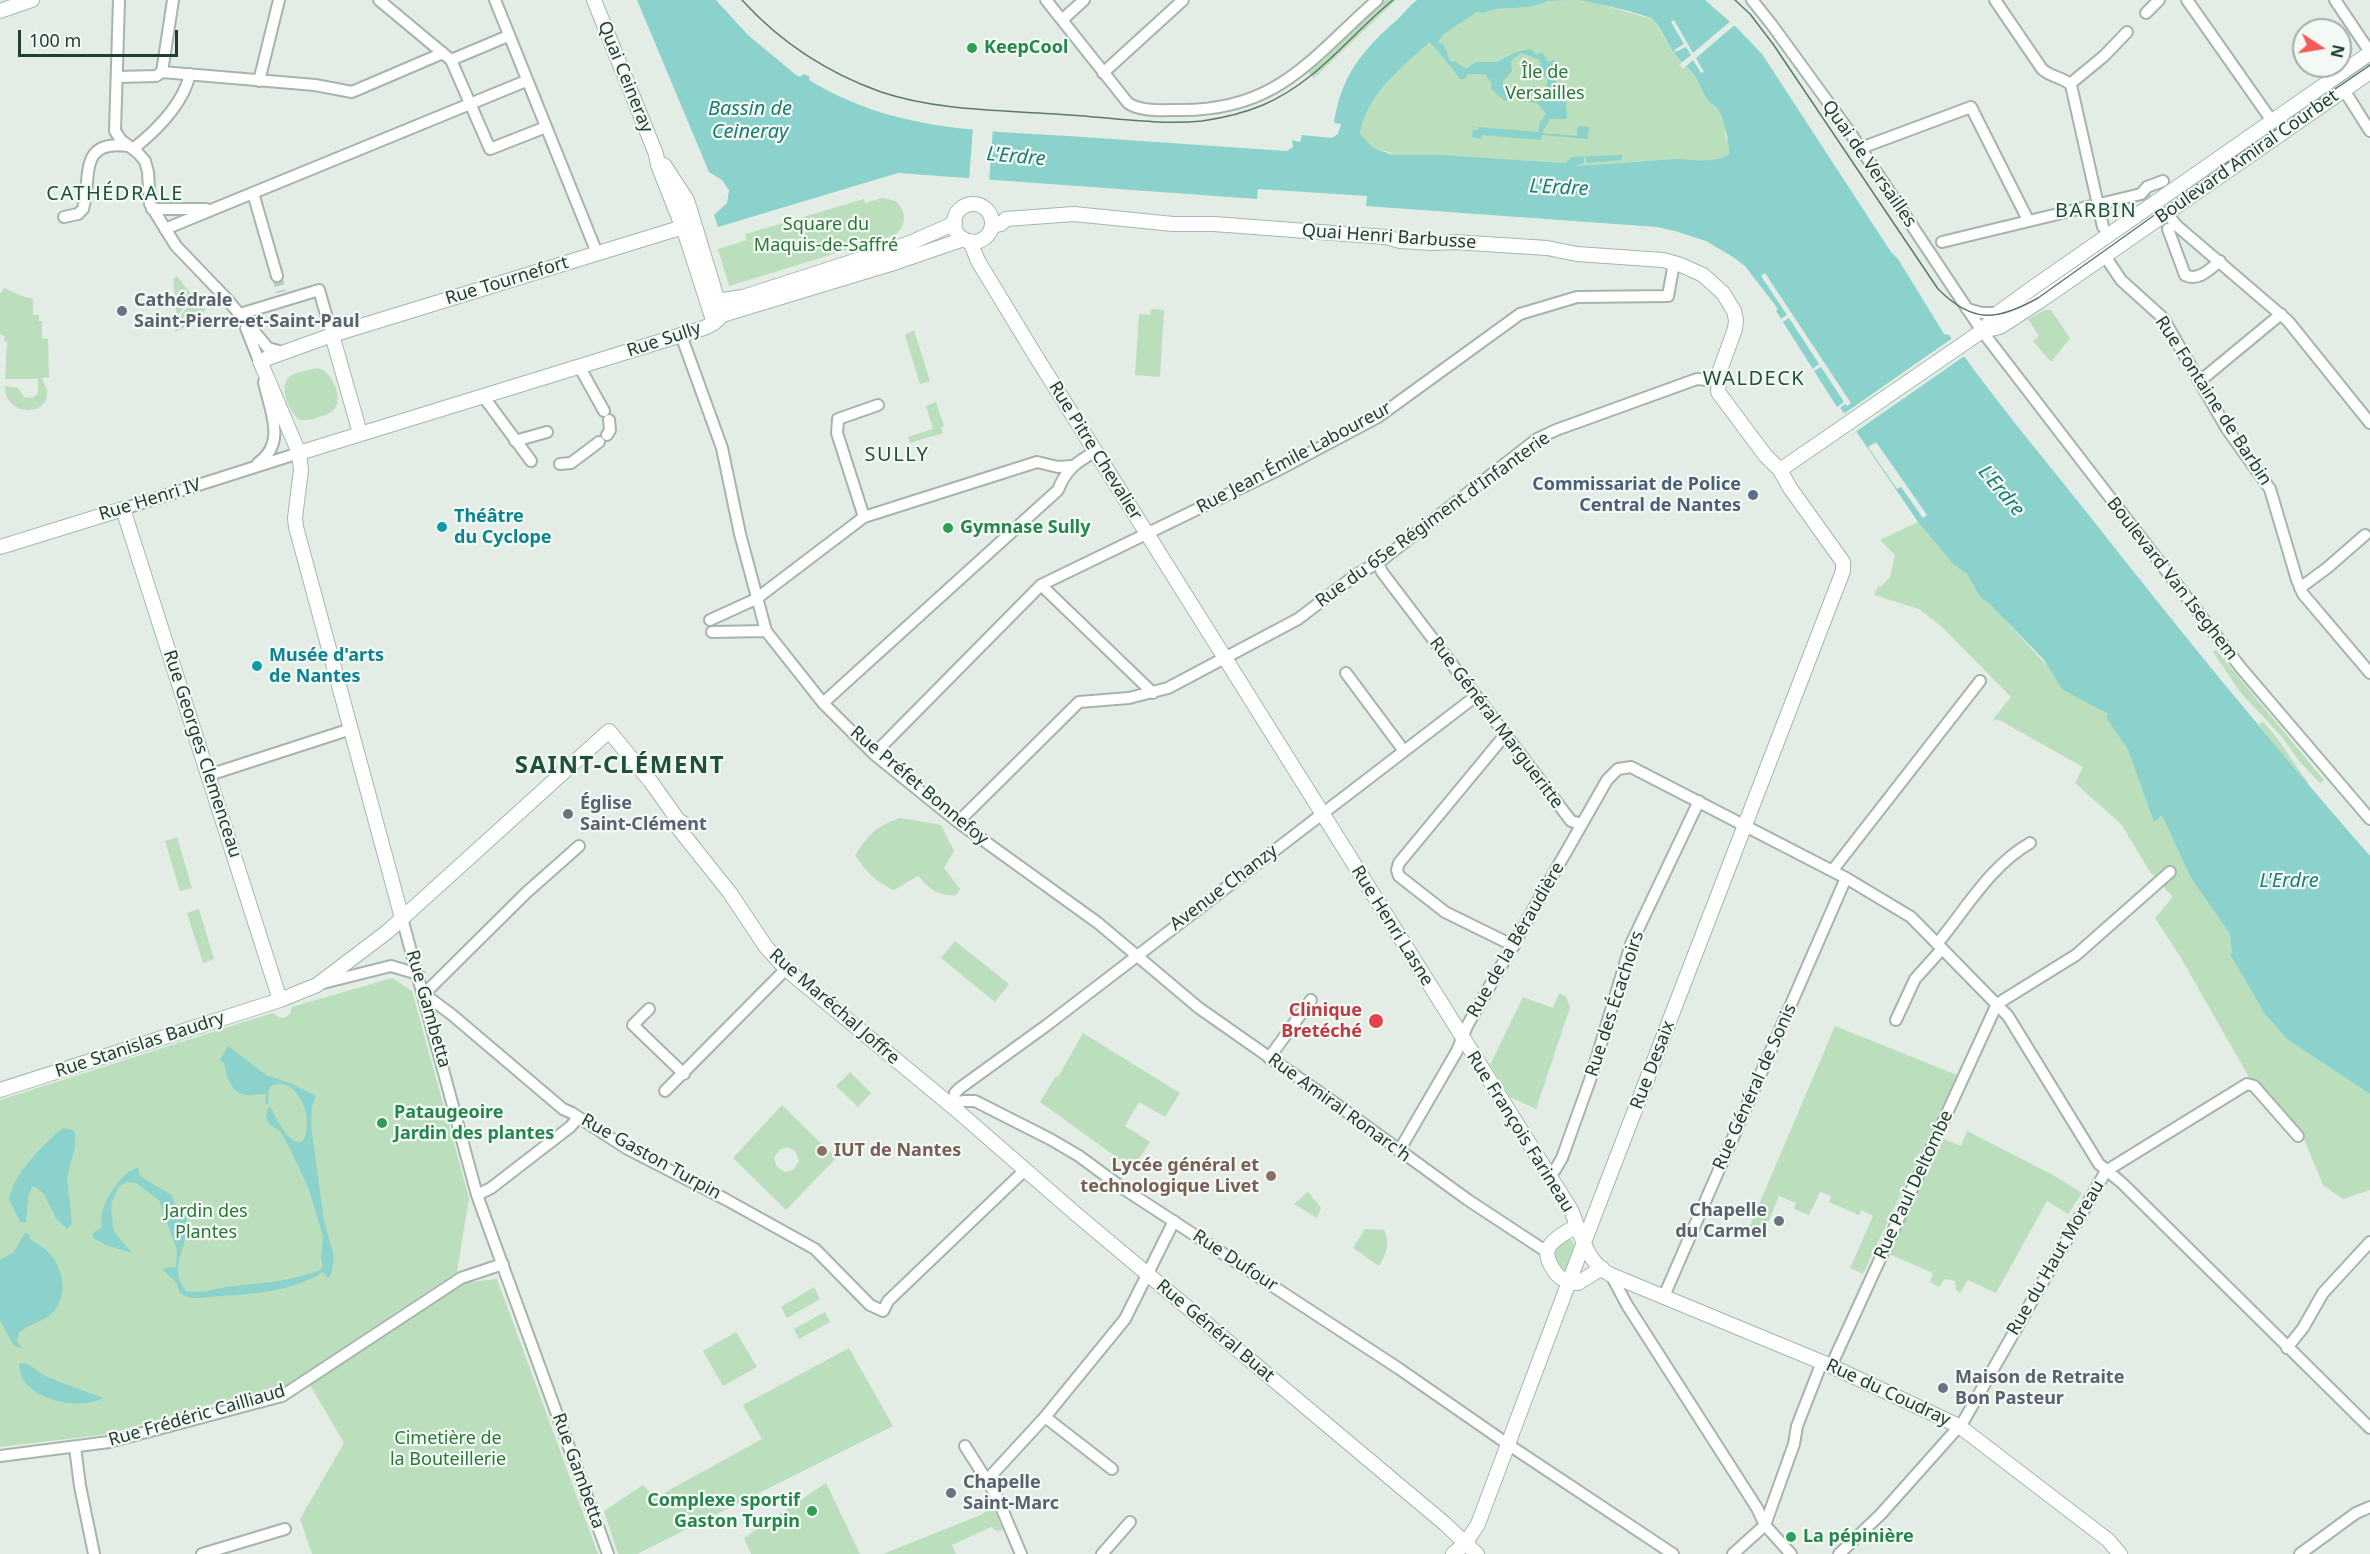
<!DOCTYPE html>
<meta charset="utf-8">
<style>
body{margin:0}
#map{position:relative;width:2370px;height:1554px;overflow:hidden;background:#e3ede6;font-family:"Noto Sans",sans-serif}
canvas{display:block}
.north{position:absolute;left:2292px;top:18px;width:60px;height:60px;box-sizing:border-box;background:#f3f9f5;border:2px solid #9faea6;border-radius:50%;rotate:102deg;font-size:16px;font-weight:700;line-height:24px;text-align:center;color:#223e30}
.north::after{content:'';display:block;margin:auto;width:21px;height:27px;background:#f35b5c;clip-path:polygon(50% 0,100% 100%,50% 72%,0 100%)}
.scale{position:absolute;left:18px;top:30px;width:160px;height:27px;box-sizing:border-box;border:3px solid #223e30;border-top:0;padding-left:8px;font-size:18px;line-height:21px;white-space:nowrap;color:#223e30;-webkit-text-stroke:4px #f3f9f5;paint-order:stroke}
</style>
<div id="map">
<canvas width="2370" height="1554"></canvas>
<div class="north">N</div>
<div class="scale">100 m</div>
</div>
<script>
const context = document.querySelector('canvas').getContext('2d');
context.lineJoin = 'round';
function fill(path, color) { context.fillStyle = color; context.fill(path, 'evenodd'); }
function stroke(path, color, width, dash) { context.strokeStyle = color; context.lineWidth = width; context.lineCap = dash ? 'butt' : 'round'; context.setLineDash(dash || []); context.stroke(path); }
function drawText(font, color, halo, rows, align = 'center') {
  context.font = font + ' "Noto Sans",sans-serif'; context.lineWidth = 4.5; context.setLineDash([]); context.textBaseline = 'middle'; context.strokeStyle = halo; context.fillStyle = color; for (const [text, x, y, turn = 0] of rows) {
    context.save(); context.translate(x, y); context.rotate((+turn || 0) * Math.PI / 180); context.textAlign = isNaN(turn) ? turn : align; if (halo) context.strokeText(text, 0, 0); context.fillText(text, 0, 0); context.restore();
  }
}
const green = new Path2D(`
 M1382 0H1396L1314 78 1307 71Z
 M1576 0 1589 1 1654 20 1673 53 1689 68 1710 103 1719 111 1725 127V136L1730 145 1729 154C1713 165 1692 158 1673 159 1640 161 1607 164 1574 166L1565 163 1517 160 1392 155V153L1374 148 1360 134C1366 95 1402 67 1430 42H1438L1444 34 1477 12 1483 13 1495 9 1530 7 1549 1Z
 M882 198 896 201C907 212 907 225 895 235L729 286 718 249 747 240 745 234 749 233 864 199 865 203Z
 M177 276 196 300 188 302 177 317 173 279Z
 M4 288 22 296 33 299V315H39V321H42V338L48 339 49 377 42 378C43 382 46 387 47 391 50 417 4 417 5 386L18 388 24 397 32 398 38 394V379H5L7 342 4 341 5 336 0 334V294Z
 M191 303H199L206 310 201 313 193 312 192 319 194 323 175 332 176 321Z
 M1151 309 1164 310 1160 377 1135 375 1139 314 1150 315Z
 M2045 310H2051L2070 338 2051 362 2033 341 2039 336 2028 319Z
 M914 330 930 381 920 384 905 335Z
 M317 368C332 370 345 399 333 411 329 414 324 415 319 417 313 419 308 421 300 420 290 414 278 387 289 377 296 372 309 370 317 368Z
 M936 402 944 426 941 427 943 433 910 443 908 437 933 429 926 406Z
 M1918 522 1954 565 1967 574 1980 597 1983 595C2017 632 2065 692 2108 714L2107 717 2128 750 2154 821 2162 814 2191 878 2230 934 2233 955 2288 1040 2370 1094V1190L2343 1199 2323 1185 2302 1134 2254 1086 2181 958 2155 918 2173 897 2150 872 2121 824 2075 783 2083 767 2001 721 1993 719 2011 697 1941 626 1919 609 1874 595 1878 586 1881 587 1890 577 1895 555 1880 540Z
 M2216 650 2324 780 2320 783 2299 761 2282 737 2241 693 2213 652Z
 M2263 722C2281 740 2292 762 2308 782L2307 783 2258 724Z
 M900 818 941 825 954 851 944 868 960 889 956 895C938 897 929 888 918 876L894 890C876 882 866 872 855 855 870 834 874 827 900 818Z
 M177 837 192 888 180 891 165 841Z
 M199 909 214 959 203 963 187 913Z
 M955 941 1009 984 995 1002 941 958Z
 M392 978 412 991 469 1198 457 1272 285 1386 204 1406 108 1434 0 1447V1100L272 1013C278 1016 282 1022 290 1014L292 1007Z
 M1559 993 1566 997 1570 1007 1536 1109 1510 1097 1490 1065 1523 997 1553 1008Z
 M1835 1026 1957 1075 1863 1274 1850 1268 1873 1216 1861 1210 1859 1215 1829 1202 1831 1196 1820 1192 1809 1215 1794 1209 1796 1203 1779 1196 1761 1240 1746 1235Z
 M1083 1033 1180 1093 1165 1117 1139 1102 1125 1126 1150 1142 1133 1169 1040 1102 1056 1076 1058 1077Z
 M850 1072 871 1093 858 1107 836 1086Z
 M782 1105 836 1158 786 1210 733 1158ZM787 1147 795 1151 799 1161 793 1170 785 1172 777 1167 774 1158 779 1150Z
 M1967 1131 2053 1175 2082 1193 2068 1214 2047 1201 1996 1293 1968 1280 1960 1293 1956 1290 1955 1281 1945 1279 1939 1287 1930 1282 1933 1273 1889 1254 1944 1139 1961 1146Z
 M1308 1192 1321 1208 1317 1218 1294 1204Z
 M1365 1229 1384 1230C1391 1244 1386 1254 1379 1266L1353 1248Z
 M1568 1238 1573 1241 1574 1247 1564 1272 1554 1258V1250Z
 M497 1279 598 1554H312L300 1519 344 1443 310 1385 463 1283Z
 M814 1287 820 1299 787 1318 781 1307Z
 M825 1312 830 1322 799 1339 794 1329Z
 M736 1332 757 1367 723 1386 703 1351Z
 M849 1348 893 1426 637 1554H618L604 1511 643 1485 655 1498 762 1439 743 1405Z
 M826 1483 860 1554H751L744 1538Z
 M992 1504 1003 1530 997 1531 991 1527 952 1545 956 1554H883L983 1514Z`);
const water = new Path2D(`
 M637 0H716L748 35 796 75 800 77 804 74 810 77 809 80C893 131 975 130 1068 136 1141 141 1214 146 1287 151L1293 147 1292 140 1300 142 1302 135 1332 138 1338 134 1341 124 1334 123C1341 76 1362 50 1398 19 1405 12 1410 5 1417 0H1705L1737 28 1762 54 1891 252 1898 259 1944 334 1949 335C1992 397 2041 455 2088 514 2179 630 2273 745 2370 856V1094L2288 1040 2265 1014 2230 954H2232L2230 934 2191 878 2162 815 2154 822 2128 750 2106 717 2108 714 2062 689 2044 660 1991 605 1980 597 1967 574 1954 565 1918 522 1839 406 1837 407 1776 311 1778 309 1745 266 1733 257 1706 241 1675 231 1657 227 1366 206 1367 196 1258 189 1257 199 898 173 718 227 714 215 727 203 729 190 722 180 709 172ZM1576 0C1589 1 1641 13 1652 19 1659 23 1668 45 1674 53 1679 60 1685 64 1690 70 1698 79 1702 92 1709 102 1712 105 1717 107 1719 111 1723 117 1731 149 1729 154 1713 165 1692 158 1674 159 1641 161 1608 164 1575 166L1584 163V157H1586V163L1622 160V155L1572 157 1565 163 1440 155H1393L1374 148 1360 134C1366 95 1402 67 1430 42 1432 44 1459 76 1460 79H1465L1468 74H1485L1491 82V89L1505 101 1518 96 1527 102 1537 103 1546 114 1540 122 1538 132 1478 127V130L1473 129 1472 137 1481 139 1482 135 1541 140 1542 135 1588 139 1589 127 1578 126 1577 136 1542 133 1550 119H1567L1566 103 1568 95 1555 83 1558 78 1555 60 1548 62 1542 52 1536 55 1531 49 1516 52 1497 62H1476L1466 69 1456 62 1450 61 1444 45 1438 42 1444 34 1477 12 1483 13 1495 9 1530 7 1549 1ZM1521 53 1540 60V73L1548 79 1546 86 1541 90 1534 86C1524 90 1511 97 1503 87V81L1512 71 1511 61Z
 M228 1046 266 1075 292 1084 316 1096 312 1106 311 1126 324 1221 334 1257 331 1275 328 1278 323 1272C293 1291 256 1294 222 1296 207 1296 193 1302 180 1293L176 1282 163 1270 165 1268 176 1267 177 1250 159 1200 136 1183 128 1182 119 1186 111 1204 113 1228 115 1233 132 1253 106 1245 93 1238V1233L102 1227C97 1209 120 1171 138 1168L140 1176 171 1195 177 1208 186 1215C192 1246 165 1266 186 1291 201 1294 213 1289 227 1287 259 1283 288 1282 318 1271L323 1267 321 1258 323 1236 308 1187 288 1145 281 1132 269 1124 266 1117 268 1108H271C277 1119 288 1145 302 1142 316 1126 300 1073 271 1086L267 1093C237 1100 230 1091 224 1063L220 1060Z
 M63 1128 73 1130 75 1133V1146L67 1178 72 1224 67 1229 56 1218 43 1193 36 1187H32L28 1197 26 1222H20L9 1199C14 1173 43 1145 63 1128Z
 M25 1233 29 1234 30 1239C37 1243 44 1248 49 1253 64 1268 69 1299 51 1314 42 1322 28 1324 19 1333L17 1341 22 1348 14 1346 0 1320V1260L14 1252Z
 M26 1363 47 1377 103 1398C78 1412 19 1399 19 1364Z`);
const pier = new Path2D(`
 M1733 19 1737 23 1696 58 1704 72 1701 73 1693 60 1683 69 1679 65 1691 55 1686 47 1675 52 1674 50 1684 44 1671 22 1674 20 1693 53Z
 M973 127 993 128 989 181H969Z
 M1765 273 1851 403 1847 406 1845 404 1839 409 1837 407 1844 402 1821 367 1812 372 1811 370 1819 364 1789 318 1781 323 1779 320 1787 315 1761 276Z
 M1954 337 1966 355 1854 433 1842 415Z
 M1876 442 1927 515 1923 518 1901 487 1897 489 1868 447Z`);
const stream = new Path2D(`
 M267 1093V1103`);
const streetTunnel = new Path2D(`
 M2146 197 2168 229
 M277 276 281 292`);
const street = new Path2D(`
 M119 0 115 131 121 140 138 153 145 161 148 172 150 204 176 246 226 298 268 348 282 352
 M379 0 451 60 490 149 546 127
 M495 0 597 253
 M1046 0 1128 103C1141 112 1162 110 1177 110 1277 112 1310 59 1377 0
 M1752 0 1772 25 1849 131 1982 331 2241 668 2370 819
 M1995 0 2042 69C2050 77 2063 77 2071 85L2103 227
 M2187 0 2272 121
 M2335 0 2370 52
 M2146 13 2159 0
 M1062 20 1084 0
 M451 60 508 36
 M162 72 315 85 352 92 443 53
 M162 72 173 0
 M1103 73 1183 0
 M117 77 156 76 162 72
 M259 81 279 0
 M2070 84 2104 56 2127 32
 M2344 90 2370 131
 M1861 148 1971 107 2028 220
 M133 149C157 130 183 105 190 74
 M253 193 277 276
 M152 209H206
 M2167 213 2176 225 2288 321 2370 423
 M64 217 78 214 83 209C92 179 77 139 128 146
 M165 229 526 81
 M2168 229 2185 275C2198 282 2210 269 2220 261
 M1942 242 2141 194 2147 187 2163 181
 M2109 262 2121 280 2163 318 2227 429 2270 489 2297 580 2303 594 2370 673
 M1967 309 1982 313H1998
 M240 314 319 290 332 335
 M246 328 261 366
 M681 335 722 448 740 534 766 631 823 703 874 754 958 822 1098 923 1199 1008 1336 1104 1468 1200 1547 1252
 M579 366 604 411
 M2200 381 2281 314
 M483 396 531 461
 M607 435 610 430 609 420
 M515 441 547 432
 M258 463C287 443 270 411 264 382
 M560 464 571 463 599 442
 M123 509 299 453
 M864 517 837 433 838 419 878 405
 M1378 563 1382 572 1571 821 1581 824
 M1041 585 1153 693
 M2300 588 2327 568 2365 535
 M710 620 756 599 864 517 1037 462 1058 467 1071 466
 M712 632 766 631
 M1346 673 1404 751
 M823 703 1058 490C1066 469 1077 462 1096 451
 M1505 735 1399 863 1397 870 1399 876 1445 912 1514 946
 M874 754 1041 585 1276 471 1378 417 1520 314 1577 297 1668 296 1674 263
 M209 775 351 729
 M958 822 1079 702 1129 698 1168 688 1298 619 1357 574 1378 563 1537 439 1556 430 1697 379 1717 381
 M1832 871 1980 681
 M402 918 477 1195 608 1554
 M1937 944C1966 909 1990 866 2030 843
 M323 983 391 966 418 974
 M424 994 451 1014 563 1109 572 1113 626 1148 725 1199 815 1249 870 1305 883 1311 888 1301 1025 1170
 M424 994 527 892 579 846
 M649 1009 633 1025 684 1074
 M1896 1020 1915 979 1942 949
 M1269 1058 1311 1000
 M665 1091 786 969
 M953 1107 963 1101H975L1050 1139 1079 1156 1121 1187 1398 1368 1509 1445 1673 1554
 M953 1107 955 1093 960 1088 1047 1025 1476 696
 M1399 1151 1457 1051 1467 1026 1607 780 1618 769 1631 767 1846 878 1911 917 2008 1016 2099 1164 2122 1183 2370 1428
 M1548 1176 1555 1170 1562 1158 1590 1080 1631 944 1699 801
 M477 1195 491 1188 570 1127 578 1118
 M1611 1275 1627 1305 1757 1508 1765 1525 1791 1554
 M1664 1296 1846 878
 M2287 1348 2303 1328 2323 1293 2370 1242
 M1831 1366 1997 1004 2076 955 2170 872
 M1045 1417 1112 1469
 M965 1446 996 1495 1021 1554
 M75 1447 80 1486 94 1554
 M0 1456 109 1442 282 1396 461 1278 503 1264
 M987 1480 1045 1417 1125 1319 1174 1221
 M202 1554 285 1529
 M1102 1554 1130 1522
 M1733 1554 1765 1525 1794 1444 1797 1426 1822 1362
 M1839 1554 1881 1514 1963 1422 2106 1171 2247 1084 2254 1086 2298 1136
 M2300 1554 2356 1513 2370 1507`);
const secondary = new Path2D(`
 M594 0 656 154 658 165 686 236 714 323
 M0 11 32 0
 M664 165 687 200 720 308
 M954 223a19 19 0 1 1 38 0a19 19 0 1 1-38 0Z
 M992 226 1001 224 1006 219 1074 214 1173 224H1214L1386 237 1400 241 1432 243 1455 242 1547 248 1577 254 1663 260 1681 265 1703 275 1723 293 1734 311 1736 320 1735 329 1720 370 1718 392 1765 455 1780 470 1790 488 1843 562V571L1581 1250 1478 1524 1465 1544 1453 1554
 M970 241 978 261 1035 355 1571 1210C1581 1233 1586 1263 1611 1275L1831 1366 1959 1426 2108 1540 2120 1554
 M717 301 743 297 910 243 955 223
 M1982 331 2000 327 2040 301 2370 72
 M332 335 360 433
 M299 453 704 328 714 323 722 315 897 262 964 239
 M1780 470 1969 340 1982 331 1998 313 2031 289 2370 53
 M0 547 123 509 280 1000
 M678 820 679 829 730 893 766 947 786 969 953 1107 1076 1214 1444 1523 1477 1554
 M402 918 296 527 295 518 301 470 299 453 260 361 332 335 683 227
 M0 1090 280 1000 317 985 387 932 609 731 651 782 678 820 684 824
 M1577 1226C1568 1231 1554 1238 1549 1247 1543 1257 1555 1275 1564 1280 1568 1282 1574 1283 1578 1283L1602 1268`);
const tram = new Path2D(`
 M742 0C780 42 828 73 881 92 941 112 1008 110 1070 115 1113 118 1159 125 1202 121 1223 118 1244 113 1263 105 1317 82 1349 36 1393 0
 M1735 0 1750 14 1773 44 1938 289C1973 324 1997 321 2038 298L2236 157 2370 65`);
const markers = [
 [972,48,6,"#2e9e5b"],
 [122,311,6,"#6b7280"],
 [1753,495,6,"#5c6f8a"],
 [442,527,6,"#0f9aa8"],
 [948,528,6,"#2e9e5b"],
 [257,666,6,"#0f9aa8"],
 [568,814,6,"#6b7280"],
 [1376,1021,8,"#e0444e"],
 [382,1123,6,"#2e9e5b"],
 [822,1151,6,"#8d6e63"],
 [1271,1176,6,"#8d6e63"],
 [1779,1221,6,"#6b7280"],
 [1943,1388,6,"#6b7280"],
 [951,1493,6,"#6b7280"],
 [812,1511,6,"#2e9e5b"],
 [1791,1537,6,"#2e9e5b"]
];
const leisureNames = [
 ["KeepCool",984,48],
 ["Gymnase Sully",960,528],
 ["Pataugeoire",394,1113],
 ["Jardin des plantes",394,1134],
 ["Complexe sportif",800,1501,"right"],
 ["Gaston Turpin",800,1522,"right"],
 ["La pépinière",1803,1537]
];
const parkNames = [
 ["Île de",1545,73],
 ["Versailles",1545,94],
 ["Square du",826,225],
 ["Maquis-de-Saffré",826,246],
 ["Jardin des",206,1212],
 ["Plantes",206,1233],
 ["Cimetière de",448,1439],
 ["la Bouteillerie",448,1460]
];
const streetNames = [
 ["Quai Ceineray",625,77,68],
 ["Boulevard Amiral Courbet",2247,157,-35],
 ["Quai de Versailles",1869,164,55],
 ["Quai Henri Barbusse",1389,237,4],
 ["Rue Tournefort",507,281,-17],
 ["Rue Sully",664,340,-18],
 ["Rue Fontaine de Barbin",2213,401,57],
 ["Rue Pitre Chevalier",1095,451,58],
 ["Rue Jean Émile Laboureur",1294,458,-28],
 ["Rue Henri IV",150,500,-17],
 ["Rue du 65e Régiment d'Infanterie",1433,520,-36],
 ["Boulevard Van Iseghem",2172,579,52],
 ["Rue Général Margueritte",1496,723,53],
 ["Rue Georges Clemenceau",202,754,72],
 ["Rue Préfet Bonnefoy",919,786,40],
 ["Avenue Chanzy",1224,888,-37],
 ["Rue Henri Lasne",1392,926,58],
 ["Rue de la Béraudière",1516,940,-60],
 ["Rue des Écachoirs",1615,1004,-72],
 ["Rue Maréchal Joffre",834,1007,41],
 ["Rue Gambetta",428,1009,74],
 ["Rue Stanislas Baudry",140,1045,-18],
 ["Rue Desaix",1653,1065,-69],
 ["Rue Général de Sonis",1755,1087,-66],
 ["Rue Amiral Ronarc'h",1339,1108,36],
 ["Rue François Farineau",1520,1132,58],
 ["Rue Gaston Turpin",651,1157,29],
 ["Rue Paul Deltombe",1914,1185,-65],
 ["Rue du Haut Moreau",2056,1258,-60],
 ["Rue Dufour",1235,1261,33],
 ["Rue Général Buat",1215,1331,40],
 ["Rue du Coudray",1888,1393,25],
 ["Rue Frédéric Cailliaud",197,1416,-16],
 ["Rue Gambetta",578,1471,70]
];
const worshipNames = [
 ["Cathédrale",134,301],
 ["Saint-Pierre-et-Saint-Paul",134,322],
 ["Église",580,804],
 ["Saint-Clément",580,825],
 ["Chapelle",1767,1211,"right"],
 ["du Carmel",1767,1232,"right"],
 ["Maison de Retraite",1955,1378],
 ["Bon Pasteur",1955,1399],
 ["Chapelle",963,1483],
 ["Saint-Marc",963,1504]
];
const serviceNames = [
 ["Commissariat de Police",1741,485],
 ["Central de Nantes",1741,506]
];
const cultureNames = [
 ["Théâtre",454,517],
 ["du Cyclope",454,538],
 ["Musée d'arts",269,656],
 ["de Nantes",269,677]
];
const healthNames = [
 ["Clinique",1362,1011],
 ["Bretéché",1362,1032]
];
const educationNames = [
 ["IUT de Nantes",834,1151],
 ["Lycée général et",1259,1166,"right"],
 ["technologique Livet",1259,1187,"right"]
];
const waterNames = [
 ["Bassin de",750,109],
 ["Ceineray",750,132],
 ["L'Erdre",1016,157,5],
 ["L'Erdre",1559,188,3],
 ["L'Erdre",2001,491,50],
 ["L'Erdre",2289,881]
];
const neighbourhoodNames = [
 ["CATHÉDRALE",115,194],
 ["BARBIN",2096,211],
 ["WALDECK",1754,379],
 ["SULLY",897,455]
];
const districtNames = [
 ["SAINT-CLÉMENT",620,766]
];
fill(green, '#bbdebc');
fill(water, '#8ad2cb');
fill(pier, '#e3ede6');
stroke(stream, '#8ad2cb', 3);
stroke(streetTunnel, '#bccac2', 10, [10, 5]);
stroke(street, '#a5b5ac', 14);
stroke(secondary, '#a1b9ab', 16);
stroke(street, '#fff', 10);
stroke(secondary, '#fff', 14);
stroke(tram, '#5d7a6b', 1.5);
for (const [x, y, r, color] of markers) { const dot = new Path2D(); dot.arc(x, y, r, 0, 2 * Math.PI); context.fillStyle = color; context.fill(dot); stroke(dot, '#f3f9f5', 2); }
drawText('bold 18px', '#27864d', '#f3f9f5', leisureNames, 'left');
drawText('18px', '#2c7636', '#f3f9f5', parkNames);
drawText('18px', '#223e30', '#f3f9f5', streetNames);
drawText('bold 18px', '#5b616d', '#f3f9f5', worshipNames, 'left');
drawText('bold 18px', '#4e5e75', '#f3f9f5', serviceNames, 'right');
drawText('bold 18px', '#0d838f', '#f3f9f5', cultureNames, 'left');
drawText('bold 18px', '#be3a42', '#f3f9f5', healthNames, 'right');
drawText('bold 18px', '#785e54', '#f3f9f5', educationNames, 'left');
drawText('italic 20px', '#1c7b73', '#f3f9f5', waterNames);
context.letterSpacing = '1.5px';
drawText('20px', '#1e5137', '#f3f9f5', neighbourhoodNames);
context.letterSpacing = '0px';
context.letterSpacing = '1.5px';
drawText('bold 24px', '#1e5137', '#f3f9f5', districtNames);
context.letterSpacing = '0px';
</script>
